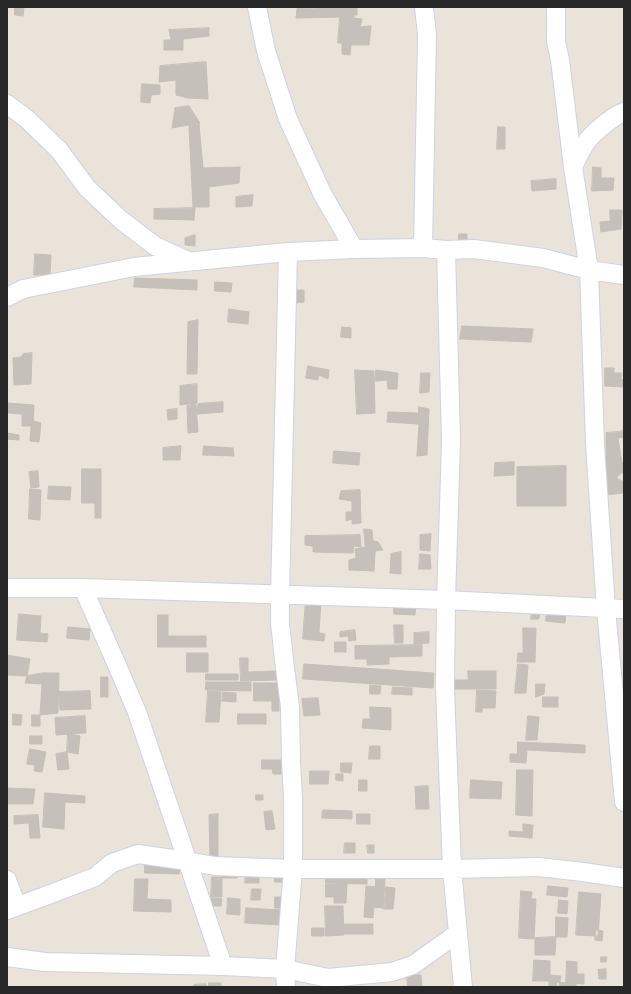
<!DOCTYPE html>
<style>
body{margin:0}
#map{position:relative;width:631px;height:994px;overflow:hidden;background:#eae3d9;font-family:"Public Sans",sans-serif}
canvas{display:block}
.frame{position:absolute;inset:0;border:8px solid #282828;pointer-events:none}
</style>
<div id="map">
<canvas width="631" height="994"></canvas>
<div class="frame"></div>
</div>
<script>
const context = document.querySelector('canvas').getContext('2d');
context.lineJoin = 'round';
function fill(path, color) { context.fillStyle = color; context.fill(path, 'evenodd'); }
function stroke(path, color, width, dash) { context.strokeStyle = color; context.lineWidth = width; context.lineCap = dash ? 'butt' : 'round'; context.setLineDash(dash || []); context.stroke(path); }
const building = new Path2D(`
 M15 7H24L23 16 15 15Z
 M341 7 340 17 296 18 297 9Z
 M341 7 357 8V15H354V18L362 19 360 27 371 26 369 45H351L350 55 342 54V43H338Z
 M209 28V36L183 39V50H164V40H171L169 30Z
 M206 62 208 99 188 98 176 95V80L159 82 160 66Z
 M142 84 160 85V94L151 95 150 103 141 102Z
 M189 106 200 123 172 128 175 108Z
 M199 124 203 168 240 167 239 183 209 187V207H193L189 126Z
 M498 127H505V149H497Z
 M593 167 601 168V178H614L613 190 592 191Z
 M556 179V189L532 191 531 181Z
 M253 195 252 206 236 207V197Z
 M195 208 194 220 154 219V209Z
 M610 210H622L621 229 601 232 600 222 610 221Z
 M459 234H467V244H459Z
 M195 235V246L185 245V238Z
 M35 254 51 255 50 275H34Z
 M135 278 197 280V290L134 287Z
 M215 282 232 283 231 292 215 291Z
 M294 290H304V302L293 303Z
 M229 309 249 312 248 324 228 322Z
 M198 320 197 374H187L188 322Z
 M462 326 533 329 531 342 460 339Z
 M342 327 351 328V338L341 337Z
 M32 353 31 384 14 385 13 358 21 357 23 354Z
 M308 366 329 370 328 379 319 375 318 380 306 378Z
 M605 368H614V373H622L621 379 624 380V386L622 387 605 386Z
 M355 370 374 371 375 413 357 414Z
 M376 370 398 373 397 389H388L387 380 376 381Z
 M421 373H430L429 392 420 393Z
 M197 384V403L180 405V386Z
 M223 402V412L197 414 198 404Z
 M7 403 34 405 33 426H22V414L7 413Z
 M196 404 198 432 188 433 187 406Z
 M419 407 429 409 427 455 417 456 419 424 387 422 388 412 418 413Z
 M177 409V419L168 420 167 410Z
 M34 421 41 423 39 442 30 441 31 426H34Z
 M624 431V437L618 438 617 432Z
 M617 432 622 463H624V473H621L616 478 624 482V493L606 495V433Z
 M7 433 19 435V440L7 439Z
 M181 446 180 460H163V448Z
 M204 446 233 448 234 456 203 455Z
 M334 451 360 453 359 465 333 463Z
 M514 462V475L494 476 495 463Z
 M566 466V506H517V467Z
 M82 469H101V518H95V503H82Z
 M38 471 39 487 31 488 29 472Z
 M49 486 71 487 70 500 48 499Z
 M30 489 41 490 40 520 29 519Z
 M360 490 361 523 352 524V519L346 521V512H352V501L339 499 341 491Z
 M364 529 372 530 373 541 378 542 383 550 375 551 374 571 349 570V560L356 558 355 549 365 547Z
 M431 534 430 551 420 550V535Z
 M360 535 361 547 354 546 353 553 313 552V546L305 545V536Z
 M401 552V574L390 573 391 554Z
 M420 554 430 555 431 569H419Z
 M306 600 321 601 319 633 325 634 324 641 303 639Z
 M394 600 416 601 415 615 394 614Z
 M532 610 540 611 539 619H531Z
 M547 610 566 612 565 623 546 621Z
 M19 614 41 616 40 633 48 634 47 642 17 640Z
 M158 615H168V636H206V647H158Z
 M394 625H403V643H395Z
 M68 627 90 629 89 640 67 638Z
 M523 628H536L535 662H517L518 653H523Z
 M355 630 356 640 349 641 348 636 340 637V632Z
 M429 632V643L414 644V633Z
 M335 642H346V652H335Z
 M422 645V656L389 657V664L367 665V659H355V646Z
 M187 653H208V672H187Z
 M7 655 30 659 27 676 7 675Z
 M240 658H248V672L277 671V680L241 681Z
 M304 664 434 673 433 688 303 679Z
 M518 664 528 665 526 693H515Z
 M468 671H496V689H455V680H468Z
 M43 673H59L58 713 40 715 42 684 25 683 27 676Z
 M206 674H238V680H206Z
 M101 677H108V697H101Z
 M206 682H251V691L206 690Z
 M254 683H279V711H272V701H254Z
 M536 684H545L544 694 536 697Z
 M370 685 381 686 380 694H370Z
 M393 687 412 688V695L392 694Z
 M477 690 496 691 495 708H482V712H476Z
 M90 691 91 709 60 710 59 692Z
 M208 691 221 692 219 722H206Z
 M223 692 236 693V702L222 701Z
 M543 697H558V707H543Z
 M318 698 320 715 304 716 302 699Z
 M370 707 391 708V730L362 728 363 719H370Z
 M13 714 22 715 21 725H13Z
 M238 714H266V724H238Z
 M32 715H40V726H32Z
 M85 716 86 733 56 735 55 718Z
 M528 716 539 717 537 740H526Z
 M68 734 80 736 78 754 67 752Z
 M30 736H42V744H30Z
 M518 742 585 745V753L527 750 526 763 510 762V754H517Z
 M370 746H380V759H369Z
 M30 749 46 752 42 772 34 771 35 765 27 764Z
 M67 752 69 769 58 770 56 754Z
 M262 760H281V774H273L272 769H262Z
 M341 763H352L351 773 341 772Z
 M517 770H533L532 816 516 815Z
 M310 771H329L328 784H310Z
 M336 774H343V781L336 780Z
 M359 780H367V791H359Z
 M471 780 502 782 501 799 470 798Z
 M428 786 429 809H416L415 787Z
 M7 788 35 789 33 804H7Z
 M45 793 85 796V803L65 802 64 829 43 827Z
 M256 795H263V800H256Z
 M323 810 352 811V819L322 818Z
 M272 811 275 829 266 830 264 812Z
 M218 814V858H210L209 815Z
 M357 814H370V824H357Z
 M38 815 40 838H30L29 823 14 824V816Z
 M523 824 533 825 532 838 509 836V831L523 832Z
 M345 843H355V853H344Z
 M367 845H374V853H368Z
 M145 865 180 867 179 874 145 873Z
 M223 868 238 869 237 878H222Z
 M246 871 259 872V883H245Z
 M326 872 367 873V884L326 883Z
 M275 873H285V882H275Z
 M212 877H222V897H211Z
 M135 879H148L147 899 171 900V912L134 911Z
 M376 879H385L383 908 374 907 373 918 364 917 366 886 375 887Z
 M326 884H347L346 903H334V897H326Z
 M548 886 568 888 567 897 547 895Z
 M386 887 395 888 393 909H384Z
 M252 889H261L260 900H251Z
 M521 891 532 892 531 899H536L534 939 519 938Z
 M579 892 601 894 598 936 576 935Z
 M275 897H284L283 908H275Z
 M212 898 222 899 221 906H211Z
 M228 898 240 899V915L227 914Z
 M559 900 568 901 567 914 558 913Z
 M325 906H343L344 935 326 936Z
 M246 908 281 910 280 925 245 923Z
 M556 917 568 918 567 937H556Z
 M345 924H373V934H345Z
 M312 928H324V936H312Z
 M596 930 603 931 602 941 595 940Z
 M556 937 555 955H535V938Z
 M601 957H607L606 962H601Z
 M534 960 550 961V981H533Z
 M567 961 577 962V974H584V984L566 983Z
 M606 969V979H599L598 970Z
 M407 975H421L422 987H408Z
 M550 975 561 976 559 987H549Z
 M557 982 566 983H576V987H557Z
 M209 983H221V987H209Z
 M206 984V987H194V985Z`);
const minor = new Path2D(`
 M257 7 266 51 288 119 322 193 354 249
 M556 7V41L560 60 573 167 589 270 595 444 606 609 624 802
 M7 104 27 119 59 150 87 188 121 220 155 246 188 261
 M573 167C577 159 581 149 587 141 594 132 613 116 624 112
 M423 248 427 35 424 7
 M446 250 451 441 446 600 445 689 452 869 463 987
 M7 297 23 289 134 267 288 252 354 249 423 248 446 250 474 249 543 258 589 270 624 275
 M7 588H83L446 600 624 609
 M83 588 116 663 137 712 223 966
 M7 880 17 906
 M7 910 48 895 95 877 112 863 138 854 187 861 215 866 293 869H452L494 868 539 867 583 872 624 878
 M7 957 45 962 223 966 285 969 328 978 392 972 413 965 458 933
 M286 987 285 969 293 869V797L291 761 290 707 284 660 280 623V595L288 252`);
fill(building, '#c5c0b9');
stroke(building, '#c5bfb4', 1);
stroke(minor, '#cfd2e1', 20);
stroke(minor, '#fff', 18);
</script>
